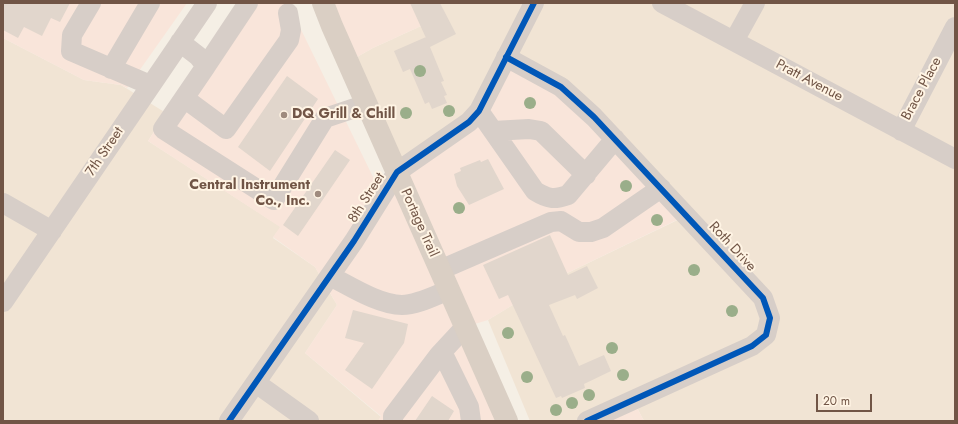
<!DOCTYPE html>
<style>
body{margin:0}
#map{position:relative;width:958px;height:424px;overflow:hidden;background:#f5efe5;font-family:Jost,sans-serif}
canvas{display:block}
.frame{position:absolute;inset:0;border:4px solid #715546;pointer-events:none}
.scale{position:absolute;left:816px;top:394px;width:56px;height:18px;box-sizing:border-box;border:2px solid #715546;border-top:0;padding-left:5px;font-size:12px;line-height:14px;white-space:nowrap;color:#715546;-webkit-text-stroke:3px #fff4e4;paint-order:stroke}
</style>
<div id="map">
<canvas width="958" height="424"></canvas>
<div class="frame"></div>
<div class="scale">20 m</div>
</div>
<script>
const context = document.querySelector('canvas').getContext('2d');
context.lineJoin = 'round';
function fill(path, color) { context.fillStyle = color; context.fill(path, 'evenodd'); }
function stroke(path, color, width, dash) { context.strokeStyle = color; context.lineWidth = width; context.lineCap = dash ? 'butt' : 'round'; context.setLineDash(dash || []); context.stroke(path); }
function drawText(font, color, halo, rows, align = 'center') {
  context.font = font + ' Jost,sans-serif'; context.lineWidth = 4; context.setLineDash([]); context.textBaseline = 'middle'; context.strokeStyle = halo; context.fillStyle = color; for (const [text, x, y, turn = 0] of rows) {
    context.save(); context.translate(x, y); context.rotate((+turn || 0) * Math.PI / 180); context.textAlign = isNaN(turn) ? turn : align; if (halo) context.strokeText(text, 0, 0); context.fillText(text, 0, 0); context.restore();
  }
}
const residential = new Path2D(`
 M440 3H955V421H644L633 400 580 421H530L488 320 557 278 686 216 479 111 397 172 348 62 373 48 445 15Z
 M3 38 84 80 121 85 166 113 148 141 281 227 273 238 315 267 337 305 305 353 381 417 378 421H3Z`);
const commercial = new Path2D(`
 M3 3H187L127 88 121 85 84 80 3 38Z
 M238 3H288L374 179 397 172 469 122 506 57 561 87 687 215 557 278 488 320 465 327 507 421H378L381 416 305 353 337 305 315 267 273 237 280 227 148 141Z
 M323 3H440L445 15 373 48 348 62Z
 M633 400 644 421H587Z`);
const building = new Path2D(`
 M3 3H70L60 22 51 18 42 36 24 27 18 38 3 30Z
 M410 3H440L456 34 430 47 444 81 441 82 447 95 444 96 447 103 432 109 429 102 425 104 410 69 403 72 394 51 426 37V38Z
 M287 76 318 99 270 171 238 147Z
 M335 150 350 160 298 236 283 225Z
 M488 159 504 189 469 205 457 186 454 174 461 171 460 168 480 160 481 162Z
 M550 235 568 275 587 266 598 288 577 299 575 295 549 305 563 336 565 335 579 366 604 355 611 371 584 384 585 388 562 398 561 396 556 398 508 295 499 299 483 265Z
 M353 310 408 324 404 343 372 389 345 370 364 343 345 338Z
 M432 396 454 411 448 421H415Z`);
const minor = new Path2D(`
 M91 3 72 35 71 51 150 85
 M662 3 955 159
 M734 41 755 3
 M180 42 198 56 206 66 163 129 274 200 325 118 367 104
 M506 57 561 87 594 117 763 298 770 318 766 335 752 346 587 421
 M206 66 248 3
 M111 69 150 3
 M184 98 226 129 289 40 291 30 288 13
 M479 111 535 191C548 199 554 200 568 195L615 139
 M493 131 529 129 541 131 586 175
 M901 131 955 27
 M3 203 52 231
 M440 270 551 222 561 221 579 232H591L603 228 661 188
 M330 276C350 286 379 305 402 305 417 305 434 296 449 290
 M3 302 207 3
 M442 352 469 407 471 421
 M256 383 309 421
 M229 421 354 241 397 172 469 122 479 111 534 3
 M393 421V416L439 355 465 327`);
const major = new Path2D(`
 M323 3 332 26 507 421`);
const cycleway = new Path2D(`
 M506 57 561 87 594 117 763 298 770 318 766 335 752 346 587 421
 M229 421 354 241 397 172 469 122 479 111 534 3`);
const trees = [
 [420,71],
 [530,103],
 [449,111],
 [406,113],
 [626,186],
 [459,208],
 [657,220],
 [694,270],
 [732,311],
 [508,333],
 [612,348],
 [623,375],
 [527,377],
 [589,395],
 [572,403],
 [556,410]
];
const markers = [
 [284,115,4,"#9f8b7e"],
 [318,194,4,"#9f8b7e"]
];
const streetNames = [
 ["Pratt Avenue",809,81,28],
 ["Brace Place",922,89,-62],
 ["7th Street",105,152,-56],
 ["8th Street",367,198,-58],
 ["Portage Trail",419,223,66],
 ["Roth Drive",732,247,47]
];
const poiNames = [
 ["DQ Grill & Chill",292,115],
 ["Central Instrument",310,186,"right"],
 ["Co., Inc.",310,202,"right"]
];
fill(residential, '#f1e4d4');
fill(commercial, '#f9e5da');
fill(building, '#e1d6cc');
stroke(minor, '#d7cec8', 20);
stroke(major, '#dacfc4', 22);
stroke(cycleway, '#0057b8', 6);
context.fillStyle = '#9aae8a';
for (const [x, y] of trees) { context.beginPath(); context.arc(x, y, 6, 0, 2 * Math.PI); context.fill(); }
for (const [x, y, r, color] of markers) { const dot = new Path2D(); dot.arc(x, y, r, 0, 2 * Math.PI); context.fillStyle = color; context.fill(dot); stroke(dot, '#fff4e4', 1.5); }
drawText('14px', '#715546', '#fff4e4', streetNames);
drawText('bold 14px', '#715546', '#fff4e4', poiNames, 'left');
</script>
